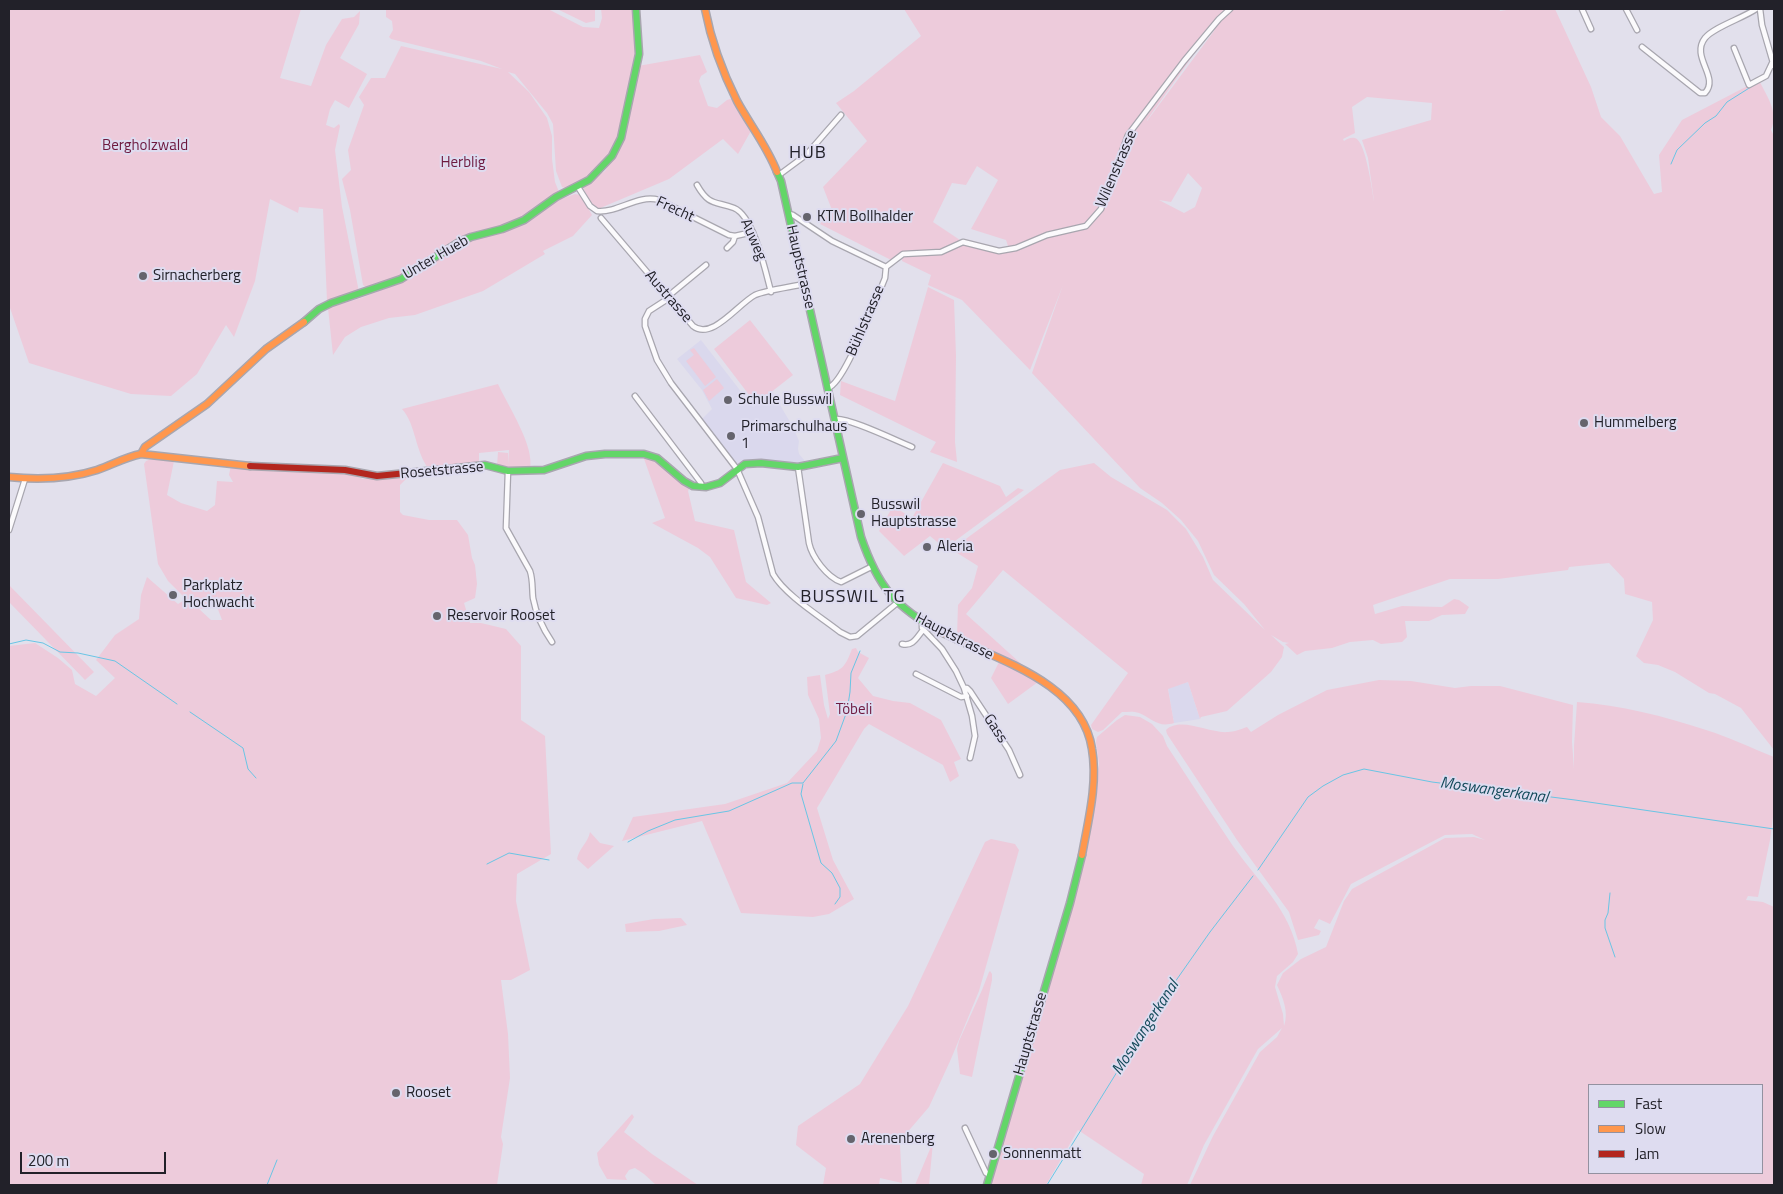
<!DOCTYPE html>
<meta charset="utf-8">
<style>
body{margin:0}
#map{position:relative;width:1783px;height:1194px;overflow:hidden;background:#e2e0ec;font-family:"Titillium Web",sans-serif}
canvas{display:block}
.frame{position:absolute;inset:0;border:10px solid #222129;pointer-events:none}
.legend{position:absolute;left:1588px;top:1084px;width:175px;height:90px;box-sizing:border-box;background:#dedcf0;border:1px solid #9391a0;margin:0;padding:6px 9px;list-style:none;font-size:15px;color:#222129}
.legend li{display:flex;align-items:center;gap:10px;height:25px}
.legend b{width:25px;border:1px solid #9391a0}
.scale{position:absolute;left:20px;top:1152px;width:146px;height:22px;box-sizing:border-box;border:2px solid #222129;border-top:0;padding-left:6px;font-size:15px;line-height:18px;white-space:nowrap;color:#222129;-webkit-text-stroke:4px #dedcf0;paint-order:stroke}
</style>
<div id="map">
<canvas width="1783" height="1194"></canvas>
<div class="frame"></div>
<ul class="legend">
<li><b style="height:6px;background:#63d668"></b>Fast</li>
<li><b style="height:6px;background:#ff974d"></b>Slow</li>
<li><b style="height:6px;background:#b3261e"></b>Jam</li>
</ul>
<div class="scale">200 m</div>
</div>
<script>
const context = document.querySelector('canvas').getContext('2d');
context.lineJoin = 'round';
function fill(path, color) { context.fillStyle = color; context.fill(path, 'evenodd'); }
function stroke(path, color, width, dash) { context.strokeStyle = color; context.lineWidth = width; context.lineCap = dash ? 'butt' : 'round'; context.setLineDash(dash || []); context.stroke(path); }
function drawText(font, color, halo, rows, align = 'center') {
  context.font = font + ' "Titillium Web",sans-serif'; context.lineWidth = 4; context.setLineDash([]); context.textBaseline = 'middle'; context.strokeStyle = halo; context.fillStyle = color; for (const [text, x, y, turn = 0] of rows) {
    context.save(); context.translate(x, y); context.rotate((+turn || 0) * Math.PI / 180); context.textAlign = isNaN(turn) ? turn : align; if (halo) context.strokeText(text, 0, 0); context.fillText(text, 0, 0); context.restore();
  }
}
const built = new Path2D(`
 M701 340 753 407 773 393 793 427 799 441 798 449 799 454 805 461 798 463 775 462 738 464 734 462 700 421 712 409 702 390 677 359Z
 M1188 682 1200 719 1174 723 1168 688Z`);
const green = new Path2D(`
 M9 9H301L280 78 311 86 326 45 342 19 354 17 360 11 359 24 340 58 367 74 349 108 335 100 330 109 326 125 334 128 339 124 340 126 335 150 342 207 359 292 327 301 323 209 299 207 298 213 270 199 255 281 234 337 226 325 197 374 171 396 131 394 29 363 9 305V310Z
 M386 9H548L583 27 599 28 602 18 601 9H634L637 34 636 57 618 142 609 158 584 182 568 189 562 187 556 171 553 124 547 113 515 74 508 72 529 92 547 118 552 136V159L555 182 559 192 524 217 504 226 451 245 395 279 367 288 363 285 350 210 342 179 351 170 348 150 364 105 359 97 371 78H385L401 46 502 69 481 61 391 39 389 37 393 30 392 21 386 17Z
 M557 9H595V21L586 23Z
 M904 9H1499L1500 11 1512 9H1555L1591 87 1601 117 1620 136 1654 194 1662 192 1659 155 1682 120 1759 80C1767 97 1779 112 1771 130L1774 136V750L1741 708 1715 694 1709 693 1675 672 1658 665 1644 663 1636 656 1653 620 1652 602 1625 594 1624 579 1609 563 1569 567 1568 570 1498 579H1450L1373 605 1375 614 1402 606 1442 607 1454 599 1459 600 1469 607 1465 614 1442 615 1429 621H1405L1407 637 1402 642 1381 644 1373 640 1350 642 1332 648 1305 651 1297 655 1285 644 1289 643 1283 642 1271 635 1284 647 1282 657 1271 672 1227 711 1201 717 1200 719 1188 682 1168 689 1174 723C1158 728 1153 719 1139 713 1134 711 1127 712 1122 712L1103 730 1098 732 1092 729 1091 725 1128 673 1003 570 966 614 1028 670 957 636 958 605 972 588 978 566 954 551 963 541 1060 470 1094 463 1111 477 1167 510 1186 529 1203 557 1213 580 1265 630 1244 604 1214 575 1198 541 1181 520 1162 503 1140 488 1032 373 1063 285 1030 370 962 300 928 285 931 275 902 261 903 254 893 261 820 224 832 210 823 187 867 141 836 103 854 91 921 36ZM1217 22 1214 31 1147 121V120ZM1367 97 1432 103 1431 120 1362 140 1368 158 1374 201C1372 191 1366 141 1355 138 1351 137 1347 139 1344 141L1343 139 1355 133 1352 107ZM977 166 998 180 971 229 1006 240 1009 249 982 247 963 242 933 222 952 183 966 185ZM1188 173 1202 188 1195 207 1184 213 1159 200 1171 202Z
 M700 55 707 72 701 76 699 81 708 106 717 108 727 100 733 98 752 129 738 154 723 139 669 179 598 209 592 206 582 186 605 171 622 142 638 66Z
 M575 194 581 195 592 215 573 236 543 251 545 254 483 291 415 315 389 318 361 327 345 337 333 355 328 308 361 298 397 284 414 276 461 245 525 223 561 199Z
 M928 287 954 300 956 356 955 442 957 462 930 452 936 442 840 395 841 381 895 401Z
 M750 320 793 375 756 404 714 349Z
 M694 348 716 377 705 386 686 361 694 355 690 350Z
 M717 379 724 388 709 401 703 390Z
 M498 384C508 406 535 446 530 469L507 468V466H497L498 452 508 453V464L509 450 479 453V464L429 469C415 452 416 424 402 409Z
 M643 456 650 459 691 486 688 491 695 521 734 530 746 582 771 603 767 605 736 598 710 557 698 548 652 523 665 518Z
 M157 457 174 461 167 495 181 503 207 511 215 505 217 481 233 482 229 475 231 465 261 470 348 473 363 479 409 476 400 485V512L403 515 429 520H457L468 535 472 558 475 565 477 584 475 598 464 603 470 623H481L506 629 521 646V720L545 736 551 854 517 874 516 901 530 970 511 980H501L508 1034 510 1078 501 1137 503 1144 497 1185H9V646L35 643 58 658 72 670 75 684 96 696 115 678 96 660 115 635 139 619 141 595 147 577 178 604 186 599 168 581 158 564 144 464 146 461ZM218 594 216 604 222 620H211L198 608 202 609 215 604Z
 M943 463 1000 486 1006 497 1018 488 1024 490 955 541 952 540 942 546 930 536 904 556 879 531 893 506 912 518Z
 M9 585 94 672 85 680 9 602Z
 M856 648 858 652 869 658 858 678 873 696 893 701 910 703 941 720 961 759 954 762 959 776 950 782 943 765 869 724 864 729 817 808 833 860 854 899 829 914 813 917 741 913 702 821 622 841 633 817 725 804 787 783 817 751 821 738 819 719 808 695 807 677 820 675 824 705 828 719 830 714 825 675C843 670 845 667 852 649Z
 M999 662 1038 682 1008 704 991 678Z
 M1379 680 1411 681 1455 688 1471 686H1500L1573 705 1572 742 1574 769V746L1577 702C1620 705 1664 716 1706 730 1729 737 1751 748 1774 757V809L1770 840 1758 897 1748 896 1746 900 1763 902 1774 907V1185H1190L1213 1136 1260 1052 1277 1037 1282 1028 1258 1049 1204 1145 1187 1185H1141L1144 1174 1078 1130 1046 1185H988L1063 932 1065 929 1067 931V923L1084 857 1093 814 1099 764 1096 742 1097 737 1117 720 1125 715 1140 717 1152 724 1163 736 1167 746C1189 780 1211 813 1233 846 1257 880 1291 911 1298 954L1293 962 1277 976 1275 987 1283 1014 1284 1026C1289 1012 1283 998 1277 985L1283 973 1301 959 1326 947 1344 901 1352 889 1445 838 1474 837 1485 840 1472 834 1445 835 1351 884 1330 924 1319 919 1314 928 1321 931 1319 935 1298 940 1289 912 1237 840 1167 734 1166 730C1181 716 1210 734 1228 732 1234 732 1241 729 1247 727L1251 732 1278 715 1327 690ZM1589 1085H1762V1173H1589Z
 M590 832 600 843 614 846 588 869 577 859C579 848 588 843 590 832Z
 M991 839 1015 844 1019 850 979 991 951 1059 929 1107 905 1135 900 1145 902 1183 880 1178 879 1185H823L826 1168 796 1145 798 1126 860 1084 908 1006 985 842Z
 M681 918 687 925 659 931 626 932 625 924 654 919Z
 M990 971 992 974V980L972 1077 960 1074 957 1049 959 1041 982 990 989 972Z
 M632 1114 634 1117 624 1132 652 1154 698 1185H656L644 1174 635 1168 629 1170 625 1176 627 1180 607 1179 599 1165 597 1153Z
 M933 1142 929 1185H915Z`);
const stream = new Path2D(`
 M1671 164 1677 150 1705 123 1716 116 1727 102 1754 85
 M9 644 26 640 43 643 60 652 78 653 115 661 177 704
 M190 712 243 748 248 769 256 778
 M803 784 801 794 821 863 832 873 840 888V897L835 904
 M628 842 648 831 675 820 729 811 792 783H803L836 741 847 711 850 692 851 673 860 651
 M487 864 509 853 549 860
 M1258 870 1308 797 1323 786 1343 775 1364 769 1432 782 1575 800 1774 829
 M1610 893 1608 913 1605 920V928L1615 957
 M267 1185 277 1160
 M1047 1185 1156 1009 1210 932 1253 876`);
const street = new Path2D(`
 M1582 9 1591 29
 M1626 9 1637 30
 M1760 9 1762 25 1774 66
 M1642 47 1700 93H1705C1720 77 1690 57 1705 38 1714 27 1743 18 1756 9
 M1734 48 1749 85 1766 76 1773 61
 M779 175 806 155 841 115
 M697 185C709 206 715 201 734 208 754 216 766 273 771 292
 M578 187 590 206 597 211C619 213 637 194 659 200L729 235 735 236 753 232
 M789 214 793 215 832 241 886 267 885 278 881 288C871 308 845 382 828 388
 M601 218 693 326C712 341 738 304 755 295 766 290 791 287 804 284
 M727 248 733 242 735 236
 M706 265 672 293 666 300 649 311 645 319V326L657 360 671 383 737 469 758 517 773 574C785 595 821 617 840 632L850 637 857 636 897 603
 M886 267 903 254 941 252 963 242 999 251 1016 248 1047 235 1086 226 1101 209 1128 135 1184 61 1219 19 1230 9
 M635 396 701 483 702 487
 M835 419C848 417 897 441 912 447
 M798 467 809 543C812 557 827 577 841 582L871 567
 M508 471 506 528 530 571C533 580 532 589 533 598 536 614 543 629 552 642
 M9 530 25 479
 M922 623V628L942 649 956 671 964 688 972 716 975 736 970 758
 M902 644C913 647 917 637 923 630
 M916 674 961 697 967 696
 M964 688H967L970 691 1009 750 1020 775
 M965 1128 986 1173 990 1175`);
const fast = new Path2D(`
 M777 172 781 181 861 537C878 587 895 607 941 632
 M304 322 319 309 331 303 401 279 459 242 471 237 502 229 524 220 556 197 589 180 612 156 621 138 639 54 636 9
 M457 468 485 465 508 471 544 470 586 456 605 454H644L657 458 684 481 693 486 706 487 720 483 745 464 761 463 798 467 843 458
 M987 1185 1070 903 1082 855`);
const slow = new Path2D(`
 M705 9C711 40 723 73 737 101 750 125 767 146 777 172
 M141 454 145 447 207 404 266 349 304 322
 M9 477C39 480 69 479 97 470 112 465 125 457 141 454L250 466
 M941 632C994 659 1082 681 1092 749 1098 784 1088 821 1082 855`);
const jam = new Path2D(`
 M250 466 345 470 377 476 457 468`);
const markers = [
 [807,217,5,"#65646d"],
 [143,276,5,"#65646d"],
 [728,400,5,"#65646d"],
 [1584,423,5,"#65646d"],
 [731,436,5,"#65646d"],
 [861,514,5,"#65646d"],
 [927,547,5,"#65646d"],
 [173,595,5,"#65646d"],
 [437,616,5,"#65646d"],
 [396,1093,5,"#65646d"],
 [851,1139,5,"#65646d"],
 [993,1154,5,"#65646d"]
];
const parkNames = [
 ["Bergholzwald",145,146],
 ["Herblig",463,163],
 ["Töbeli",854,710]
];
const streetNames = [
 ["Wilenstrasse",1117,169,-67],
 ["Frecht",675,210,25],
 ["Auweg",753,240,66],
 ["Unter Hueb",436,258,-30],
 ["Hauptstrasse",800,267,77],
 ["Austrasse",668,297,49],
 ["Bühlstrasse",866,321,-67],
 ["Rosetstrasse",442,471,-5],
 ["Hauptstrasse",954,637,27],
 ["Gass",995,729,57],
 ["Hauptstrasse",1031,1034,-74]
];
const poiNames = [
 ["KTM Bollhalder",817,217],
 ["Sirnacherberg",153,276],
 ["Schule Busswil",738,400],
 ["Hummelberg",1594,423],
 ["Primarschulhaus",741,427],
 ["1",741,444],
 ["Busswil",871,505],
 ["Hauptstrasse",871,522],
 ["Aleria",937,547],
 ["Parkplatz",183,586],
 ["Hochwacht",183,603],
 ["Reservoir Rooset",447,616],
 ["Rooset",406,1093],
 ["Arenenberg",861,1139],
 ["Sonnenmatt",1003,1154]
];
const waterNames = [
 ["Moswangerkanal",1494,791,8],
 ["Moswangerkanal",1146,1028,-57]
];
const quarterNames = [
 ["HUB",808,154],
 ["BUSSWIL TG",853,598]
];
fill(built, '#dad8ed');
fill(green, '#edcbdb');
stroke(stream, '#69c5e5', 1);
stroke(street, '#a8a6af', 7);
stroke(fast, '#a8a6af', 9);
stroke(slow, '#a8a6af', 9);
stroke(jam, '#a8a6af', 9);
stroke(street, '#fbfafc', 4.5);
stroke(fast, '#63d668', 6);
stroke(slow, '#ff974d', 6);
stroke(jam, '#b3261e', 6);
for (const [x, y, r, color] of markers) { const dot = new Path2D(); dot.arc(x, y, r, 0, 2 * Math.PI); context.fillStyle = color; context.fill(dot); stroke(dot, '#dedcf0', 2); }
drawText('15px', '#6e193f', '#dedcf0', parkNames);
drawText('15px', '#222129', '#dedcf0', streetNames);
drawText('15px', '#222129', '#dedcf0', poiNames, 'left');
drawText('italic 16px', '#124959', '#dedcf0', waterNames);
context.letterSpacing = '1px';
drawText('18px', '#222129', '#dedcf0', quarterNames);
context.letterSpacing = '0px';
</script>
